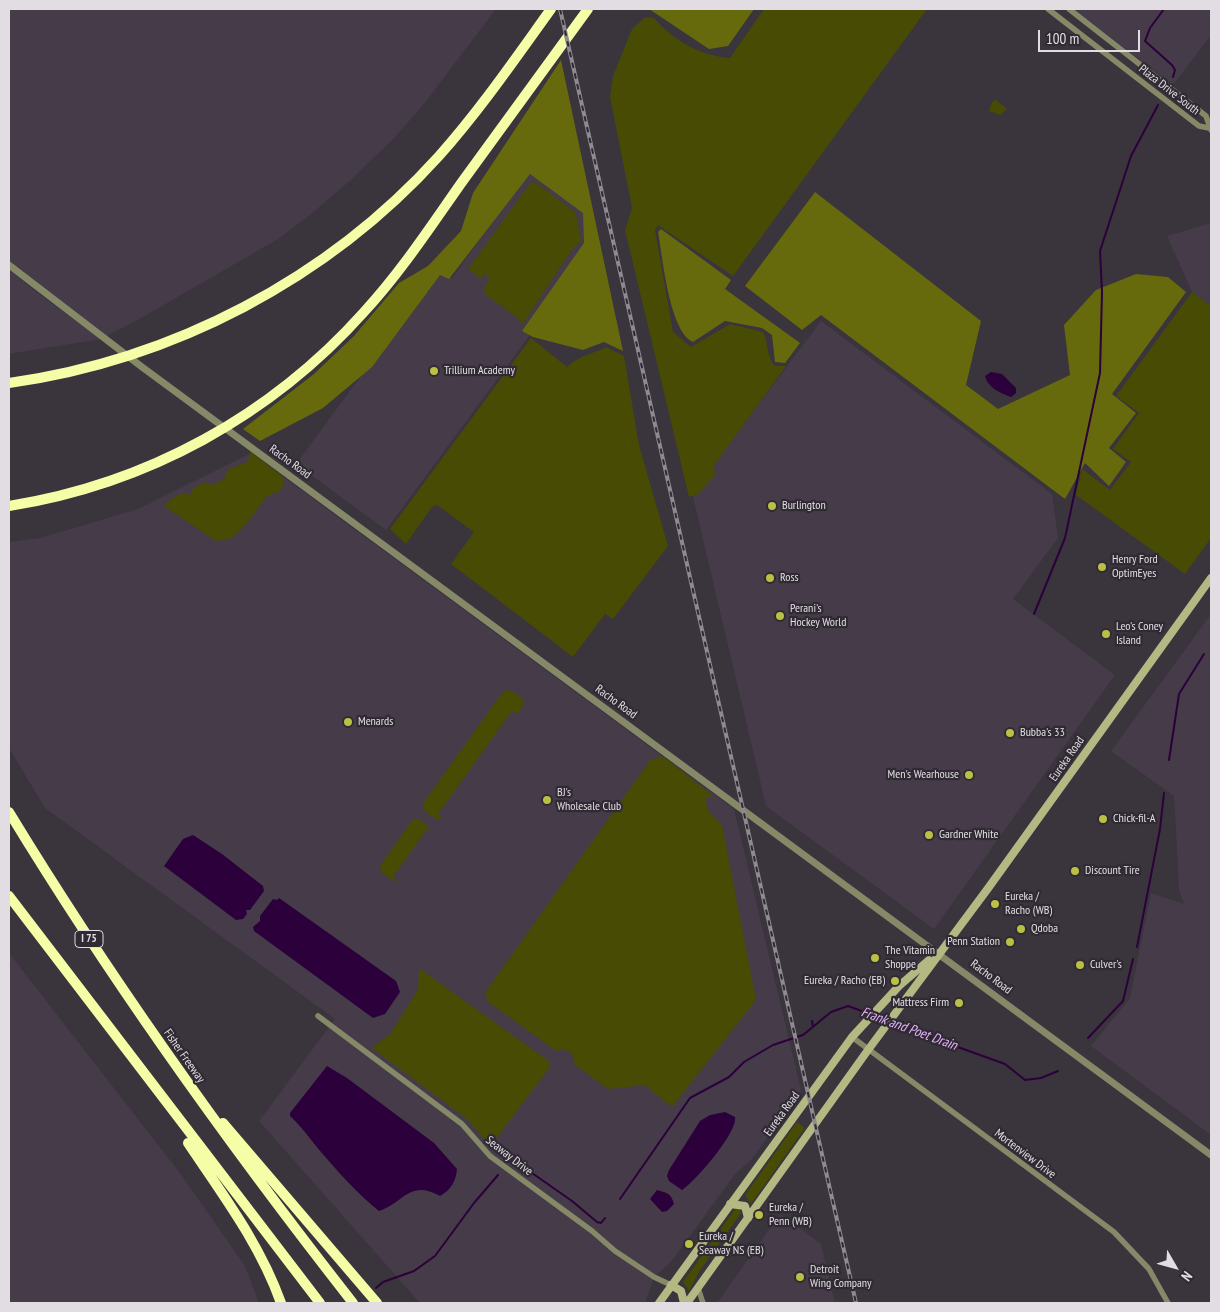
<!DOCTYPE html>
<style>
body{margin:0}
#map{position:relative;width:1220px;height:1312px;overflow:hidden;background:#3a343d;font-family:"PT Sans Narrow",sans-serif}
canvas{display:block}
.frame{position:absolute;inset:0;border:10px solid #e1dde3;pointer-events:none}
.north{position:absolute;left:1150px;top:1242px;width:50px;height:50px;-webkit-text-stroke:4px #302a33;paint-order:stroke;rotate:128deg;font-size:14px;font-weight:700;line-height:20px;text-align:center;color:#e1dde3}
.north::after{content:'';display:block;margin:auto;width:18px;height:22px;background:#e1dde3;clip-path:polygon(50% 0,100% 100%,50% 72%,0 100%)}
.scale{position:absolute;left:1038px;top:30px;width:102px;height:22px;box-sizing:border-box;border:2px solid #e1dde3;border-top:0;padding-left:6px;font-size:15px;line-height:18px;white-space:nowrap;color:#e1dde3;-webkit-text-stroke:4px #302a33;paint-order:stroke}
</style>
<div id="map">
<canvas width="1220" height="1312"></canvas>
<div class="frame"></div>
<div class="north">N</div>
<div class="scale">100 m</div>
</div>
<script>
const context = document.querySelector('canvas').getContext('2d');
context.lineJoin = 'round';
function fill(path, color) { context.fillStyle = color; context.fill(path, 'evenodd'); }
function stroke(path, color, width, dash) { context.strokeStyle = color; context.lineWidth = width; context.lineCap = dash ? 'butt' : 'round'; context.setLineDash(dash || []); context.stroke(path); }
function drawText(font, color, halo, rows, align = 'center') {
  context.font = font + ' "PT Sans Narrow",sans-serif'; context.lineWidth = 4.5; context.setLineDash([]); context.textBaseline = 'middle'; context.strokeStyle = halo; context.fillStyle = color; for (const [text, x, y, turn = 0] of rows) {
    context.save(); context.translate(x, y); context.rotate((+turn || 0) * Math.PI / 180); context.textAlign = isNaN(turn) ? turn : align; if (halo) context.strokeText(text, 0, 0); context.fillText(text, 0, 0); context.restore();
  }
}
const built = new Path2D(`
 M9 9H496L424 104 395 137 352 179 310 215 278 239 143 317 107 336 9 260Z
 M1078 9H1211V35L1173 85 1076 11Z
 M533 167 591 209 597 244 386 530 296 464 440 269 452 278Z
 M1211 223V306L1192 292 1167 236Z
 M9 270 43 297 101 339 9 354Z
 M821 321 1052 494 1058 538 1013 599 1115 675 934 929 766 806 692 493Z
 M251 453 734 809 801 1090 752 1159 736 1173 670 1263 654 1277 645 1303H420L259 1121 335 1019 45 808 9 748V542L40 538 138 509Z
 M1211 614V1135L1091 1046 1130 998 1151 893 1184 904 1179 890 1174 796 1111 751Z
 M9 953 180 1173 215 1223 245 1266 259 1303H9Z
 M780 1214 821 1244 835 1303H717Z`);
const green = new Path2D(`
 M764 9H927L733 276 658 225 655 230 673 332 691 347 730 324 763 332C769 343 766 357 775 366H786L713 467 716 473 699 494 689 497 625 230 632 208 610 97 613 76 632 29 645 17 654 18C673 40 700 56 730 58Z
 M996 100 1007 109 1000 115 989 111 992 102Z
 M531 182 538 184 576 213 581 241 573 248 522 325 519 319 485 294 484 288 490 277 484 274 481 279 468 269Z
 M1192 292 1211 306V538L1185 574 1076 495 1082 469 1110 490 1131 462 1113 449 1139 413 1116 396Z
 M531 338 567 367C578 356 593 354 606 347L624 356 639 445 668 546 613 619 605 614 573 657 451 564 474 532 437 505 432 507 406 544 390 529Z
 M250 451 283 477 284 485 279 491 267 496 248 522 232 538 216 541 164 506 168 501 182 493 189 495 195 487 206 482 212 485 224 479 228 469 248 462Z
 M507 690 512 691 523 699 524 704 517 714 512 711 438 814 442 818 438 820 424 811V802L502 693Z
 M655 756 664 757 712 795 710 798H705L709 812 722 825 756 1000 672 1107 645 1085 608 1089 574 1064 573 1055 564 1049 556 1051 487 1001 485 997H488L484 994 651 759H658Z
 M413 819 420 820 433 831 427 829 393 877 397 881 395 882 382 873 380 866Z
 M419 968 550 1062V1067L492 1144 487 1142 467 1119 372 1048 390 1034 418 990Z
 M797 1122 805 1128 751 1204 745 1195Z
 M739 1208 741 1213 699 1272 689 1291 683 1282 735 1209Z`);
const forest = new Path2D(`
 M649 9H754L728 46 709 49Z
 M561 60 623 351 604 342 583 350 533 337 522 331 584 243 583 213 530 174 449 279 440 275 372 367 323 408 260 441 243 429 314 374 354 336 399 283 428 266 461 231 473 193Z
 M815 192 981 321 966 385 998 409 1070 375 1064 325 1096 290 1136 274 1168 277 1186 292 1112 394 1136 413 1109 448 1126 462 1109 486 1085 463 1065 499 821 315 802 330 745 286Z
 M661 229 731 280 725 289 800 343 785 363 775 362 772 335 762 328 725 321 693 342C669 331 663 258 658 232Z`);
const water = new Path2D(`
 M991 372 1002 374 1016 388V393L1011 397C1000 393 988 388 985 376Z
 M193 835 222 854 263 886 264 891 250 910H246L247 914 243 919 236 920 164 866 183 839Z
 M279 898 396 981 400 992 385 1014 373 1018 254 931 253 927 260 921V916L273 899 277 900Z
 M327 1066 347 1078 434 1143 457 1169C456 1181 451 1190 440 1196 409 1179 404 1203 379 1211 357 1193 339 1173 321 1152 309 1138 304 1129 290 1116V1113Z
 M725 1112 735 1117C738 1132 695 1182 682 1190L669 1181 667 1176 669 1170 700 1121 710 1115Z
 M657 1190C667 1193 671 1193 674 1204L667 1211 662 1212 650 1199Z`);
const stream = new Path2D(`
 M1164 9 1150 28 1145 41 1172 65 1175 70 1173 77
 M1034 614 1065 538 1100 373 1102 292 1100 251 1131 156 1158 105
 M1169 760 1179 694 1204 654
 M1137 947 1160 829 1164 793
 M875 1016 886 1021
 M812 1021 813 1027
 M903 1022V1028
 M891 1023 1005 1064 1025 1080 1041 1078 1058 1071
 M1088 1038 1123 1001 1133 959
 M508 1162 512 1159 572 1201 597 1222 601 1223 605 1218
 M620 1199 690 1098 729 1077 744 1062 773 1045 803 1035 831 1012 848 1006 870 1014
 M376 1288 383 1282 414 1271 435 1256 474 1203 498 1175`);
const minor = new Path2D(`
 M1048 9 1199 126 1209 128
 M1069 9 1206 116 1211 130
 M318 1016 462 1124 490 1156 592 1231 615 1251 654 1277 671 1285
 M852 1037 1114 1232 1149 1269 1168 1303
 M698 1288 703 1303`);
const tertiary = new Path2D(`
 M9 265 142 367 1211 1155`);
const secondary = new Path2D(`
 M730 1204 745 1206 748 1218
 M671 1285 681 1291 684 1303
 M659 1303 852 1037 899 986 929 960
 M687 1303 868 1050 989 887 1211 578`);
const motorway = new Path2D(`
 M9 383C173 360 328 279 439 156 480 110 515 59 551 9
 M9 506C147 484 271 416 364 312 401 272 431 226 462 182 504 124 546 66 588 9
 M9 812C113 983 230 1146 353 1303
 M9 896 320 1303
 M223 1123 377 1303
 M188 1143C223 1195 260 1244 281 1303`);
const rail = new Path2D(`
 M560 9 856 1303`);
const markers = [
 [434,371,5,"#bac045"],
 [772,506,5,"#bac045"],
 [1102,567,5,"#bac045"],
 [770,578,5,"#bac045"],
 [780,616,5,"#bac045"],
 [1106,634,5,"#bac045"],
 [348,722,5,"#bac045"],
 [1010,733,5,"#bac045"],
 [969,775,5,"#bac045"],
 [547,800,5,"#bac045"],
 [1103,819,5,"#bac045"],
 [929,835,5,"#bac045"],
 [1075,871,5,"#bac045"],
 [995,904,5,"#bac045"],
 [1021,929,5,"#bac045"],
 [1010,942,5,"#bac045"],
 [875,958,5,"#bac045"],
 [1080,965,5,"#bac045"],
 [895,981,5,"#bac045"],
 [959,1003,5,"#bac045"],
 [759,1215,5,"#bac045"],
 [689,1244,5,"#bac045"],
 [800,1277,5,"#bac045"]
];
const shields = [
 [89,939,28]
];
const shieldNames = [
 ["I 75",89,939]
];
const streetNames = [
 ["Plaza Drive South",1169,90,38],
 ["Racho Road",290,462,36],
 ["Racho Road",616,702,36],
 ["Eureka Road",1067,759,-55],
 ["Racho Road",991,977,37],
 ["Fisher Freeway",184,1056,55],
 ["Eureka Road",782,1114,-54],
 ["Mortenview Drive",1025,1154,37],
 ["Seaway Drive",509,1156,38]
];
const poiNames = [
 ["Trillium Academy",444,371],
 ["Burlington",782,506],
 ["Henry Ford",1112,560],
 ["OptimEyes",1112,574],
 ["Ross",780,578],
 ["Perani's",790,609],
 ["Hockey World",790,623],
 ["Leo's Coney",1116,627],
 ["Island",1116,641],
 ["Menards",358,722],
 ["Bubba's 33",1020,733],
 ["Men's Wearhouse",959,775,"right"],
 ["BJ's",557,793],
 ["Wholesale Club",557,807],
 ["Chick-fil-A",1113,819],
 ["Gardner White",939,835],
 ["Discount Tire",1085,871],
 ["Eureka /",1005,897],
 ["Racho (WB)",1005,911],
 ["Qdoba",1031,929],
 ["Penn Station",1000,942,"right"],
 ["The Vitamin",885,951],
 ["Shoppe",885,965],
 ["Culver's",1090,965],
 ["Eureka / Racho (EB)",885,981,"right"],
 ["Mattress Firm",949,1003,"right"],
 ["Eureka /",769,1208],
 ["Penn (WB)",769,1222],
 ["Eureka /",699,1237],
 ["Seaway NS (EB)",699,1251],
 ["Detroit",810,1270],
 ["Wing Company",810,1284]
];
const waterNames = [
 ["Frank and Poet Drain",909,1029,20]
];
fill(built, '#453b49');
fill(green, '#484b04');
fill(forest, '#676a0c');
fill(water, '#2c003b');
stroke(stream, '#2c003b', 2);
stroke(minor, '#868968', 5.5);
stroke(tertiary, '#868968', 7);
stroke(secondary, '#b4b882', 8);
stroke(motorway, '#f6fda7', 10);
stroke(rail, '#8f8a91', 4);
stroke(rail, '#302a33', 2, [5.5]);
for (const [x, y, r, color] of markers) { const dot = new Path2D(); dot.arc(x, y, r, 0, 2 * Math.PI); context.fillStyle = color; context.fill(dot); stroke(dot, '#302a33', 2); }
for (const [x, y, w] of shields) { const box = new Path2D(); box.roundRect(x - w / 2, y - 8.5, w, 17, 4); context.fillStyle = '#302a33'; context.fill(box); stroke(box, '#e1dde3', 1); }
drawText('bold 11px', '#e1dde3', null, shieldNames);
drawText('12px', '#e1dde3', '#302a33', streetNames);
drawText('12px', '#e1dde3', '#302a33', poiNames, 'left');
drawText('italic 14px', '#e3b2fa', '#302a33', waterNames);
</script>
